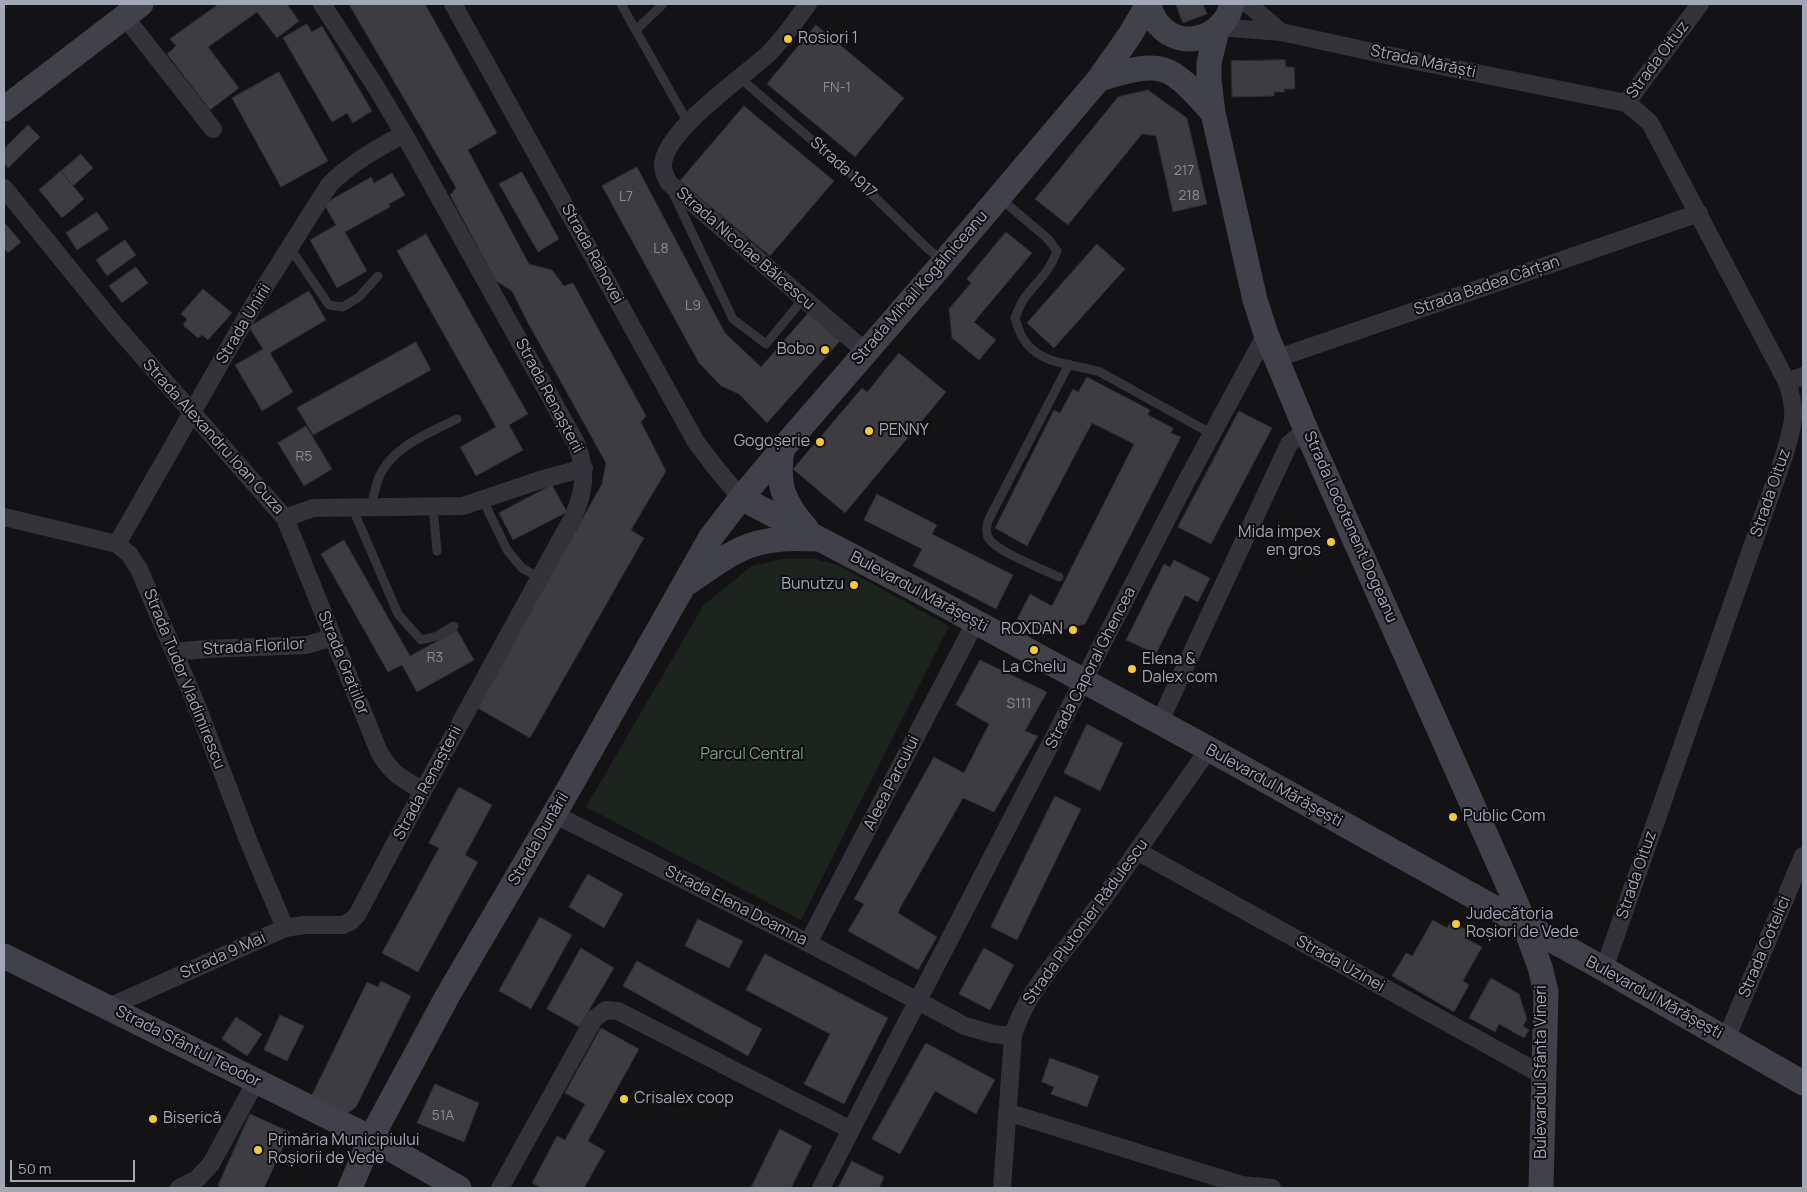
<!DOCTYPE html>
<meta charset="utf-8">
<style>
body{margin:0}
#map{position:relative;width:1807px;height:1192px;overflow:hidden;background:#131214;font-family:Manrope,sans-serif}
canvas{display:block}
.frame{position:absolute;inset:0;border:5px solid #a3a7b5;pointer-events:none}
.scale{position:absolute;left:10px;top:1160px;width:125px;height:22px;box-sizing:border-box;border:2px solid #a3a7b5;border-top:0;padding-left:6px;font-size:15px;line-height:18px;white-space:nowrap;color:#a3a7b5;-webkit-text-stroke:4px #0e0d0f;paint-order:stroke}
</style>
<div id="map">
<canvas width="1807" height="1192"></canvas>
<div class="frame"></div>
<div class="scale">50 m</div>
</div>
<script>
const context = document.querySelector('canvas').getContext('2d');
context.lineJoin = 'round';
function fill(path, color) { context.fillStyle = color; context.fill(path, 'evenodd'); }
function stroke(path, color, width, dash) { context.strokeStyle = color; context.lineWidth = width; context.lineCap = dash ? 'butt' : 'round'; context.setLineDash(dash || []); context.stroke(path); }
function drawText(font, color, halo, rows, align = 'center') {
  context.font = font + ' Manrope,sans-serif'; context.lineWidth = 4; context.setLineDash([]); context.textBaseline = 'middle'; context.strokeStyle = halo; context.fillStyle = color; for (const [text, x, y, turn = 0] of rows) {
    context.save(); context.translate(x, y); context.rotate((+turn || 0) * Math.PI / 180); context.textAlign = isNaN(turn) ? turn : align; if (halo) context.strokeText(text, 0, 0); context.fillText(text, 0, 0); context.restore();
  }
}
const green = new Path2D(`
 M782 559H815L838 565 949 626 801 920 586 807 703 606 751 566Z`);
const building = new Path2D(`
 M219 4H287L299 21 277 38 257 12 208 47 239 88 210 110 167 54 176 46 170 39Z
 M349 4H425L497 133 468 150 529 264 552 270 564 286 573 283 646 416 641 422 666 471 631 530 644 538 530 738 476 707 602 484 606 463 527 321 512 291 496 281 450 195 456 188Z
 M1176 4H1203L1207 14 1183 23Z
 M307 24 312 32 322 26 372 111 353 123 347 113 332 122 283 38Z
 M816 25 904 98 855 157 767 84Z
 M1285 60 1286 67H1294L1295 89H1284L1285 92H1274V96L1232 97 1231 61Z
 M279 72 328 161 281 187 232 98Z
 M1148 90 1187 118 1207 204 1173 212 1156 136 1142 134 1068 225 1035 199 1118 97Z
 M744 106 834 181 770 256 680 181Z
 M28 125 40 137 8 168 4 163V149Z
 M81 154 93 168 73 186 61 171Z
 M637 167 725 333 761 367 808 313 840 341 767 423 739 394 721 386 699 363 602 186Z
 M61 171 84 199 62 218 39 190Z
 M522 172 559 239 538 252 499 184Z
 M392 173 405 195 389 204 390 207 345 232 367 271 337 288 310 240 336 225 324 204 371 177 374 183Z
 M97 212 109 229 77 250 66 233Z
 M4 222 21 242 8 253 4 248Z
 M1006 232 1032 253 974 322 996 340 979 360 952 338 949 309 971 283 967 279Z
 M426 234 528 414 509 425 523 450 476 476 460 447 496 427 397 251Z
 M125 240 136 255 107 276 96 260Z
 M1097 244 1125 269 1054 348 1027 323Z
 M136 267 148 283 122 303 109 286Z
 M203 289 232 313 208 340 202 335 198 338 183 325 187 319 181 314Z
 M309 291 326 320 270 353 293 392 262 411 235 365 263 349 249 327Z
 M416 342 431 370 313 435 297 408Z
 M899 353 946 392 845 513 793 469 862 388 867 392Z
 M1087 377 1150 410 1148 415 1173 428 1171 433 1181 437 1085 624 1046 634 1017 619 1030 594 1052 606 1134 444 1092 423 1027 546 995 528 1054 410 1060 413 1073 389 1078 392Z
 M1239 411 1272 428 1211 544 1178 527Z
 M306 426 332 469 304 486 278 443Z
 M552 485 567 512 513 540 499 513Z
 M877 494 937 525 932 534 1013 575 996 609 913 566 922 549 864 520Z
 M344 540 410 656 457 630 474 660 417 692 402 665 388 672 321 554Z
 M1174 560 1210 578 1198 602 1185 595 1156 654 1126 640 1164 564 1170 567Z
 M980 660 1047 692 1025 731 1038 736 994 812 963 798 900 908 898 913 937 937 918 970 848 931 864 904 854 899 934 757 964 773 989 724 956 705Z
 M1087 724 1123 743 1100 791 1064 773Z
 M459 787 492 805 465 855 478 862 418 972 382 953 439 848 429 843Z
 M1055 796 1081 809 1017 940 991 927Z
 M588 874 623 894 604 928 569 907Z
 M540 917 572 935 531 1009 499 991Z
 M698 919 743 941 729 968 685 946Z
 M1433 920 1447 928 1451 921 1470 932 1467 939 1482 947 1463 981 1469 985 1454 1012 1392 976 1406 953 1412 956Z
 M581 948 614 968 579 1027 547 1009Z
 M984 948 1014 965 990 1010 959 994Z
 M765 954 888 1018 844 1104 804 1084 830 1034 746 990Z
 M637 961 762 1029 748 1056 623 986Z
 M1491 978 1519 994 1527 1019 1523 1026 1529 1030 1524 1038 1499 1024 1495 1032 1469 1018Z
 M381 981 411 996 356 1107 346 1114 311 1097 367 982 378 987Z
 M280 1015 304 1026 287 1061 264 1050Z
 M236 1017 262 1034 247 1056 222 1039Z
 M601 1028 639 1049 588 1141 605 1151 584 1188H542L532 1183 557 1136 565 1140 585 1104 565 1093Z
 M926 1043 995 1080 976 1114 935 1091 900 1154 872 1139Z
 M1050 1058 1099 1076 1087 1107 1051 1094 1054 1087 1042 1082Z
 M435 1084 479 1103 464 1142 417 1123Z
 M250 1114 290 1132 264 1188H222L218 1186Z
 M780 1129 812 1146 791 1188H751Z
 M852 1161 884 1177 879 1188H838Z`);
const lane = new Path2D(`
 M621 4 688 123
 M636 30 663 4
 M740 78 851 174 928 249 944 262
 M673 193 733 319 766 344 803 299
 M1000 198 1048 239 1057 251C1049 273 1039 279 1026 296 1021 302 1018 311 1015 318 1017 324 1019 331 1022 337 1039 366 1072 363 1100 372L1212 434
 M290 248 329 305 343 307 359 297 378 276
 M483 500 507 550 522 568 540 578
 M352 507 398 614 421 640 437 636 454 626
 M371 507C373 498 375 489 378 480 389 448 429 433 457 419
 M433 507 437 551
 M1059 577C1043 569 994 551 988 537 985 531 987 527 988 521L1069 364`);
const street = new Path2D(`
 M453 4 696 442 715 467 741 498
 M808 4C795 21 783 40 767 55 742 78 664 131 663 165 663 172 666 178 669 183L865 351
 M1248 4 1281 32
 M125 17 213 129
 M1219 27 1281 32 1391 56 1626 103 1639 113 1650 123 1787 382C1798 415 1793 424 1784 456L1604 969
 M1626 103 1700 4
 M4 188 115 325 285 518 379 752C391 773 402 779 423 791
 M1275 359 1699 213
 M1787 382 1803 376
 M4 517 117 544 130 555 139 569 197 706 250 845 285 928
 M285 518 313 508 463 506 540 480 584 468
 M117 544 254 304 329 185C351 163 376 149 404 134
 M174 652 206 649 307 645 333 637
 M1159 723 1289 444 1306 430
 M554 814 808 943 965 1026 993 1034 1013 1036
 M1137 851 1544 1076
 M808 943 975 623
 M109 1007 285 928 304 925H342L350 922 357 915 423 791 573 517C585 491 587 469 576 443L404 134 376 87 322 4
 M1726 1039 1803 856
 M1007 1112 1242 1185 1272 1188
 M179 1188 197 1179 211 1164 256 1081
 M500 1188 594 1019 606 1010 618 1011 851 1130
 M821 1188 1187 480 1266 334
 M1002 1188 1013 1036C1025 993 1061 956 1087 921 1129 864 1168 806 1209 749`);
const secondary = new Path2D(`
 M1148 4C1151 11 1153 19 1159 25 1182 52 1225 37 1232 4
 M1217 30 1209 63V80L1213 113 1255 300 1266 334 1306 430 1517 905 1540 967 1546 992 1541 1188
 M1099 79C1163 60 1168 62 1213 113
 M4 109 141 4
 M782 449C777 484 782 501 806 528
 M741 498 915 589 1209 749 1604 969 1803 1083
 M689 582C735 550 754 535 813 539
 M4 956 371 1138 459 1188
 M350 1188 371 1138 448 995 564 797 711 537 741 498 782 449 944 262 1099 79 1130 35 1148 4`);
const markers = [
 [788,39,5,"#f9cc25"],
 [825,350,5,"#f9cc25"],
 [869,431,5,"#f9cc25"],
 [820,442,5,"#f9cc25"],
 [1331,542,5,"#f9cc25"],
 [854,585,5,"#f9cc25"],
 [1073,630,5,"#f9cc25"],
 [1034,650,5,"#f9cc25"],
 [1132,669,5,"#f9cc25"],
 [1453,817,5,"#f9cc25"],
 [1456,924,5,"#f9cc25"],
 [624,1099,5,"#f9cc25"],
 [153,1119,5,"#f9cc25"],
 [258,1150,5,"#f9cc25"]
];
const numberNames = [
 ["FN-1",837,88],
 ["217",1184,171],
 ["218",1189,196],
 ["L7",626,197],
 ["L8",661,249],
 ["L9",693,306],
 ["R5",304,457],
 ["R3",435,658],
 ["S111",1019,704],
 ["51A",443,1116]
];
const poiNames = [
 ["Rosiori 1",798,39],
 ["Bobo",815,350,"right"],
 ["PENNY",879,431],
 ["Gogoșerie",810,442,"right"],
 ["Mida impex",1321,533,"right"],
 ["en gros",1321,551,"right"],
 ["Bunutzu",844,585,"right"],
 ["ROXDAN",1063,630,"right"],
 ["Elena &",1142,660],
 ["Dalex com",1142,678],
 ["La Chelu",1034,668,"center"],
 ["Public Com",1463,817],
 ["Judecătoria",1466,915],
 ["Roșiori de Vede",1466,933],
 ["Crisalex coop",634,1099],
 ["Biserică",163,1119],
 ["Primăria Municipiului",268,1141],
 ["Roșiorii de Vede",268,1159]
];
const streetNames = [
 ["Strada Oituz",1658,60,-53],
 ["Strada Mărăști",1423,62,12],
 ["Strada 1917",843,168,42],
 ["Strada Nicolae Bălcescu",745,249,41],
 ["Strada Rahovei",592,254,61],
 ["Strada Badea Cârțan",1487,286,-19],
 ["Strada Mihail Kogălniceanu",920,288,-49],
 ["Strada Unirii",244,324,-59],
 ["Strada Renașterii",549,396,62],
 ["Strada Alexandru Ioan Cuza",213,437,48],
 ["Strada Oituz",1771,493,-71],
 ["Strada Locotenent Dogeanu",1350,527,66],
 ["Bulevardul Mărășești",919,592,28],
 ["Strada Florilor",254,647,-3],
 ["Strada Grațiilor",343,663,68],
 ["Strada Caporal Ghencea",1091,668,-63],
 ["Strada Tudor Vladimirescu",184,679,68],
 ["Strada Renașterii",428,783,-62],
 ["Aleea Parcului",892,783,-63],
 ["Bulevardul Mărășești",1274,786,29],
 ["Strada Dunării",539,839,-60],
 ["Strada Oituz",1637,875,-71],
 ["Strada Elena Doamna",736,906,27],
 ["Strada Plutonier Rădulescu",1086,922,-54],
 ["Strada Cotelici",1765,947,-67],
 ["Strada 9 Mai",223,956,-24],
 ["Strada Uzinei",1340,964,29],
 ["Bulevardul Mărășești",1654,998,29],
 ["Strada Sfântul Teodor",188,1047,27],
 ["Bulevardul Sfânta Vineri",1542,1072,-90]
];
const parkNames = [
 ["Parcul Central",752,755]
];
fill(green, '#1c241e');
fill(building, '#3c3c41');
stroke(building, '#2d2c30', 1);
stroke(lane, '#333339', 9);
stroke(street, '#333339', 18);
stroke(secondary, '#414249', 25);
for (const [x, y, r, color] of markers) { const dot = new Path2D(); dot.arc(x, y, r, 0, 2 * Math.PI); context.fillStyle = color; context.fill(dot); stroke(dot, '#0e0d0f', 2); }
drawText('14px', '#898c98', null, numberNames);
drawText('16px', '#a3a7b5', '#0e0d0f', poiNames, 'left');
drawText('16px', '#a3a7b5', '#0e0d0f', streetNames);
drawText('16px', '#79a181', '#0e0d0f', parkNames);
</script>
